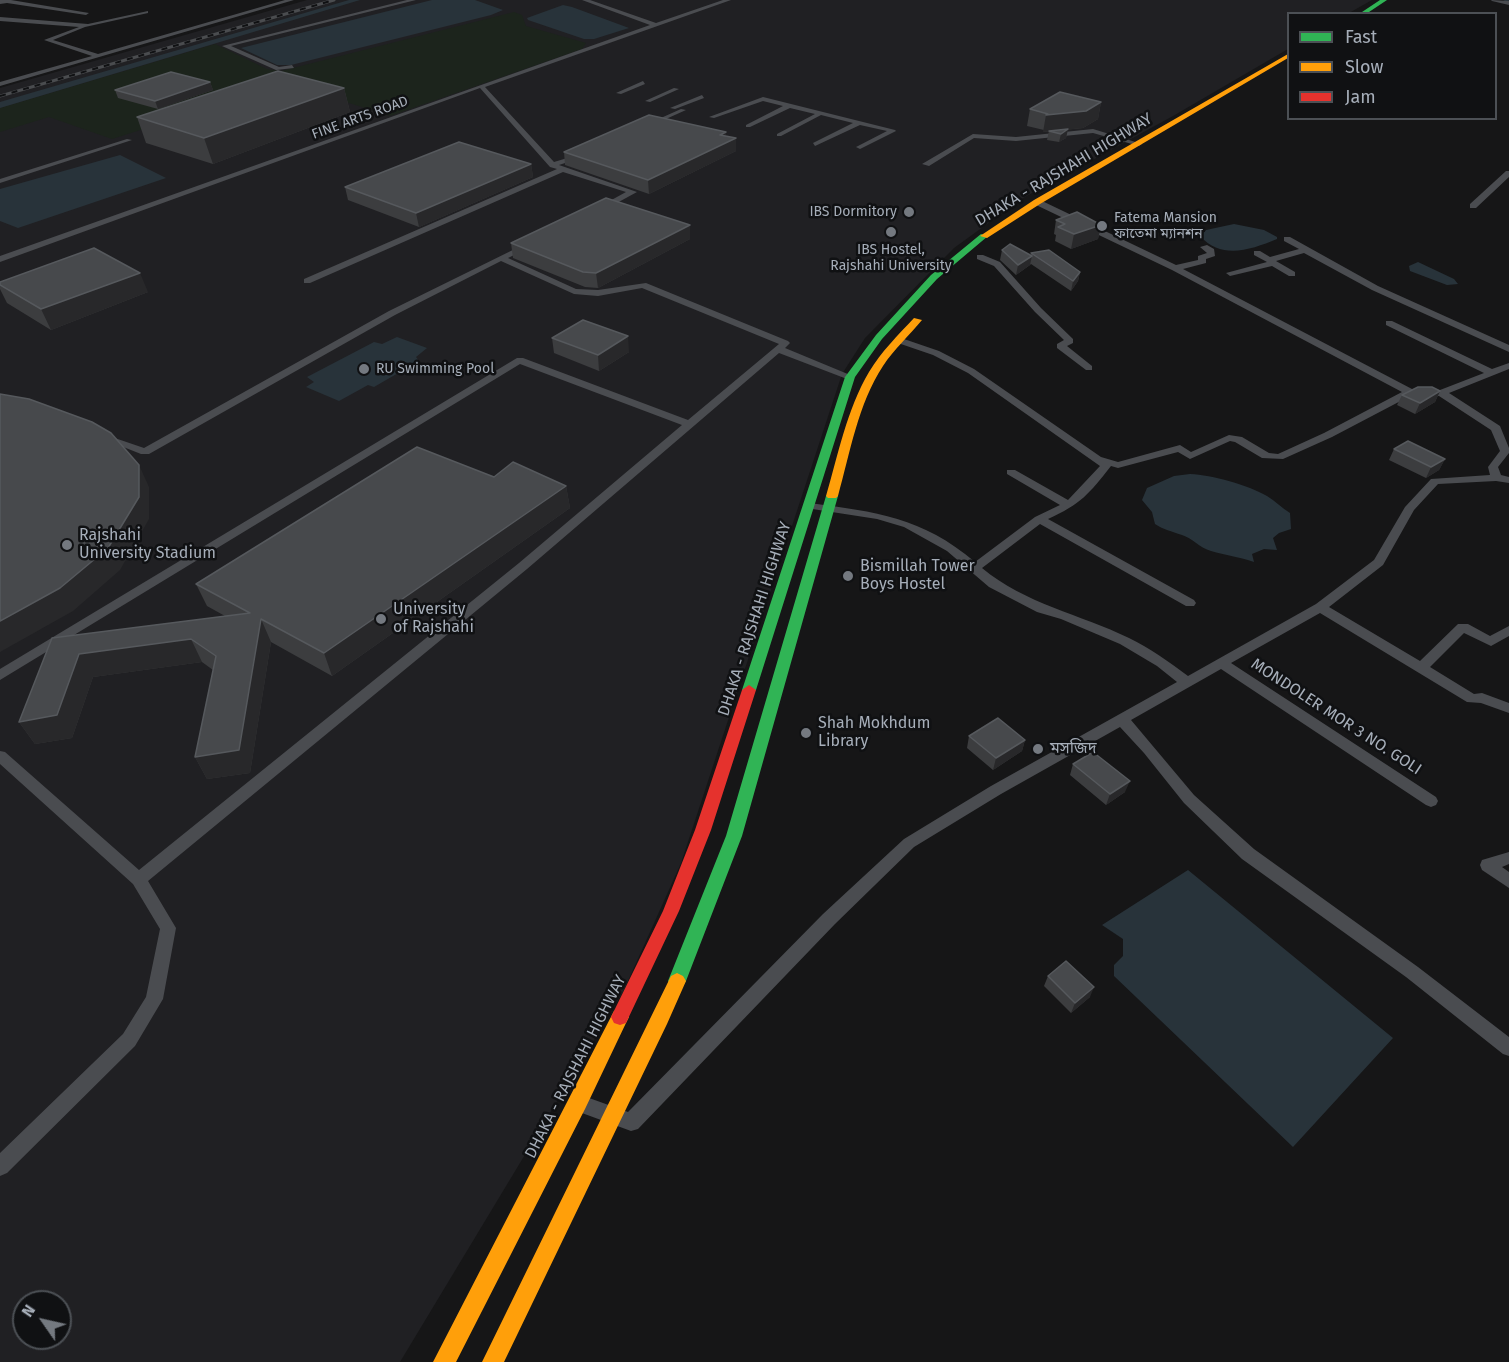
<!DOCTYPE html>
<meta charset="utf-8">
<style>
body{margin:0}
#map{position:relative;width:1509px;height:1362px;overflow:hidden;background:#161617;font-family:"Fira Sans",sans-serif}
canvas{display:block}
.legend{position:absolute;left:1287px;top:12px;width:210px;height:108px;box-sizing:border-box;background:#101113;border:2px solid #4c5055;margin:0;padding:8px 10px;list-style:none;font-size:18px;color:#a6aeb9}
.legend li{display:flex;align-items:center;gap:12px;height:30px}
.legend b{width:30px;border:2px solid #4c5055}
.north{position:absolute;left:12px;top:1290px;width:60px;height:60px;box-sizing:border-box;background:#101113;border:2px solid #4c5055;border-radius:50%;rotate:304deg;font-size:16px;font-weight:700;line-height:24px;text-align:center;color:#a6aeb9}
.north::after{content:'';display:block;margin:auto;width:21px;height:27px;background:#747980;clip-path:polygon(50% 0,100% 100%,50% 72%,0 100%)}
</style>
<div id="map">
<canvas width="1509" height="1362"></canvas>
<ul class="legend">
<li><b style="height:8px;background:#30b455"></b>Fast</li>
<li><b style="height:8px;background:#ff9f0a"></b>Slow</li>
<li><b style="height:8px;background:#e5322d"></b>Jam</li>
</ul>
<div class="north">N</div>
</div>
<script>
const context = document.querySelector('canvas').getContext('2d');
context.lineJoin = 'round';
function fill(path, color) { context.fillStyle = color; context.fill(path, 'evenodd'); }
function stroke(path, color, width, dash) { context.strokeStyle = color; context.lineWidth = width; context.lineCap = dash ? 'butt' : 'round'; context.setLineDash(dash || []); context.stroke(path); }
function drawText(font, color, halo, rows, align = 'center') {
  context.font = font + ' "Fira Sans","Noto Sans Bengali",sans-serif'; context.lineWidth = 5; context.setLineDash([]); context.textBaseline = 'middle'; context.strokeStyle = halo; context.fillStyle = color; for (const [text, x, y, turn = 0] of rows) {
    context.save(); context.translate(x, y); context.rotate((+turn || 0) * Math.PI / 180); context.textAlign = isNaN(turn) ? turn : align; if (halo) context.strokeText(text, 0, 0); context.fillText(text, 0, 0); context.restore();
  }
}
const built = new Path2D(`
 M307 0H1372L1349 13 1288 14V49L1173 116 1023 198 954 248 865 338 842 374 681 863 623 992 400 1362H0V88ZM24 1302H60V1338H24Z`);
const green = new Path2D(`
 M514 12 522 15 526 26 586 43 582 49 390 116 308 90 273 88 112 139 49 117 0 132V108L215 44 267 69 281 71Z`);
const water = new Path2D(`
 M432 0H475L503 10 491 15 291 65H277L241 48Z
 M563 5 572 7 629 28 594 39H584L528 20 527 18Z
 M120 155 166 178 18 228 0 221V189Z
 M1234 224 1264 230 1277 237V239C1250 250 1222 260 1200 236L1206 230Z
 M1418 262 1454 279 1458 284 1447 285 1410 271 1409 266Z
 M397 337 427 348 416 357 419 361 374 387 368 385 339 401 306 387 314 382 307 377 374 342 382 344Z
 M1190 474C1212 475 1248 485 1267 496 1275 501 1282 508 1290 513L1291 529 1279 533 1273 538 1277 550 1264 549 1252 554 1254 562C1240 557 1225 555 1211 551 1200 548 1192 538 1182 535 1171 531 1164 530 1155 524L1152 512 1142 500 1147 488 1174 476Z
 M1188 870 1393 1038 1293 1147 1114 976V965L1123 956V939L1102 925Z`);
const canal = new Path2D(`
 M349 0H360L0 108V102Z
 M1503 0H1509V3Z`);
const street = new Path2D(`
 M0 0H11L89 13 86 15 7 3 0 4Z
 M285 0H294L0 86V82L92 56 44 40 79 27 0 21V17L88 24 148 11V13L85 27 53 40 98 54Z
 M407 0H416L231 46 279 67 292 65 294 68 276 70 222 46Z
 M582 0H590L656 23 723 0H731L485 87 554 162 574 156V160L559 165 637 192 604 210 597 208 626 192 563 172 310 283H304V279L557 169 550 167 480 88 0 262V256L650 25Z
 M1491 0 1509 1V5L1492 1Z
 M643 81 645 84 621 94 616 93Z
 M674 88 679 89 650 102 645 101Z
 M702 95 704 98 675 109 670 108Z
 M763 97 895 130 896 131 860 149 856 147 858 146 887 131 860 125 815 146 813 143 853 123 821 115 781 136H777V134L815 114 790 108 750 127H746V125L783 106 763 101 714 118 709 117Z
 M681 109 686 110 648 127 643 126Z
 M1093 129 1142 144 1139 146 1093 133 1016 141 974 138 929 166 922 164 973 134 1016 137Z
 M127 139 132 140 0 183V179Z
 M1506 171H1509V177L1476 208H1470V204Z
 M1034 200H1040L1176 265 1198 260V256L1207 253 1200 247 1207 245 1214 249 1215 256 1206 259V263L1183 269 1412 389 1440 390 1484 373 1386 325V321H1392L1492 369 1509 363V369L1449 393 1500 426 1509 448V453L1498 467 1501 475 1509 477V483L1496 481 1438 484 1414 510 1383 565 1329 607 1420 661 1458 624H1468L1490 636 1509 626V636L1491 646 1464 633 1430 667 1474 694 1482 693 1509 703V713L1481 703 1467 702 1320 613 1231 663 1436 797 1438 801 1436 805 1431 807 1426 805 1221 669 1131 720 1194 795 1254 849 1418 967 1509 1037V1056L1503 1054 1406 977 1242 859 1184 803 1144 753 1120 727 1001 794 914 847 835 924 638 1129 631 1131 571 1109 569 1103 571 1097 578 1094 628 1112 823 914 904 839 991 786 1177 682 1157 666 1120 644 1061 619 1037 612 989 587 947 551 904 527 877 519 806 508V504L810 503C876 512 922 517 975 562L1035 517 1060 505 1007 474V470H1015L1068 500 1100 466 968 373 933 355 895 342V338H901L939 351 974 369 1101 457 1118 462 1180 445 1191 452 1229 435 1242 437 1269 453 1278 454 1324 433 1402 392 1172 270 1034 204ZM1412 395 1439 396 1491 430 1500 451 1488 467 1490 475 1431 479 1405 507 1374 560 1316 604 1188 676C1169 662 1150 648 1129 638 1080 614 1025 604 982 568L1040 524 1186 606H1194L1196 603 1194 600 1048 519C1081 504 1089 494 1111 466L1118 468 1178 452 1190 459 1230 441 1235 442 1262 458 1283 459 1332 437Z
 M1284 237H1290L1378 286 1509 345V352L1372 290 1304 253 1276 261 1295 272V276H1289L1272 266 1230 276 1226 273 1267 262 1254 255V251H1260L1270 257 1299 249 1284 241Z
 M527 243H530V247L508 258 576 289 598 290 646 283 788 341 790 343 785 348 855 377 847 379 779 353 527 569 148 881 176 928 163 999 135 1046 7 1173 0 1176V1153L123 1034 146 997 160 929 133 884 0 764V751L5 752 139 870 519 563 682 425 520 364 0 680V669L517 358H523L688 420 779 344 642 288 598 296 574 294 501 261 395 315 149 454H141L98 437 103 434 144 448 389 311Z
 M977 255H983L1000 262 1041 308 1073 339V343L1067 346 1092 366V370H1086L1057 348V344L1064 340 1035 312 994 266 977 259Z
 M1509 852V864L1502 867 1509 872V888L1482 870 1480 865 1482 860Z`);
const fast = new Path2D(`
 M1380 0H1387L1366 14H1359Z
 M981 234 988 236 937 279 882 339 855 377 756 690 749 695 744 693 742 690 845 377 876 335 931 275Z
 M832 493 838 496 742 836 686 981 683 986 677 989 671 986 668 981 726 836 826 496Z`);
const slow = new Path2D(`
 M1288 54V58L1040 204 987 238 980 236 1034 200Z
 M914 318 922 320C909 336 894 349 883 366 858 404 850 453 838 496L836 498H828L826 496C838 455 847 409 869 372 881 352 898 335 914 318Z
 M677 973 683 976 686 981 667 1024 504 1362H482L671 976Z
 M620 1009 626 1011 629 1017 626 1023 585 1109 456 1362H433L614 1011Z`);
const jam = new Path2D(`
 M749 685 756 690 711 830 679 911 626 1023 620 1025 614 1023 611 1017 663 911 695 830 742 690Z`);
const rail = new Path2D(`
 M0 96 334 0`);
const wall = new Path2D(`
 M210 82 213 90 158 109 118 98 115 90Z
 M344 88 350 112 213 164 146 143 137 117Z
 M1101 102 1098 119 1083 128 1043 132 1044 130 1027 126 1030 109Z
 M1068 129 1066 138 1059 142 1047 140 1049 131Z
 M726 136 736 151 649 194 565 165 564 152Z
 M531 164 533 177 419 227 348 200 345 187Z
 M1056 220 1101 225 1098 239 1071 249 1055 241 1056 235 1054 234Z
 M690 239 598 288 585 287 513 258 511 243Z
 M1002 250 1031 255V253L1080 272 1078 281 1071 291 1031 264 1030 265 1016 275 1000 260Z
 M0 282 148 292 51 330 7 303 0 289Z
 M552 338 629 352 599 371 554 353Z
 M1440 391 1435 402 1415 414 1397 405 1402 395Z
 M1394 449 1445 459 1439 470 1426 478 1389 460Z
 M494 477 566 486 570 508 332 676 271 642 250 773 207 779 195 757 213 670 202 662 93 677 72 738 35 744 19 722 52 638 225 616 207 606 196 584Z
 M969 736 1025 740 1022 751 993 770 967 748Z
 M1073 764 1125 792 1106 805 1070 775Z
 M1048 976 1090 997 1071 1013 1044 986Z`);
const shadedWall = new Path2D(`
 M210 82 213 90 158 109 155 101Z
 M344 88 350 112 213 164 204 138Z
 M1101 102 1098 119 1083 128 1043 132 1046 115Z
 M1068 129 1066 138 1059 142 1061 134Z
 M726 132V143L736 138V151L649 194 648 180 720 135Z
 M531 164 533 177 419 227 416 213Z
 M690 225V239L598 288 596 273Z
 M1101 225 1098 239 1071 249 1074 234Z
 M1032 256 1030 265 1016 275 1018 265Z
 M1080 272 1078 281 1071 291 1073 281Z
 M140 273 148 292 51 330 41 309Z
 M628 336 629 352 599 371 598 355Z
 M1440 391 1435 402 1415 414 1420 403Z
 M1445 459 1439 470 1426 478 1431 467Z
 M139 465 149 487V519L120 570 73 611 0 652V621Z
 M566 486 570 508 332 676 324 653Z
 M261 619 271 642 250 773 207 779 195 757Z
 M191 639 202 662 93 677 72 738 35 744 19 722 79 654Z
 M1025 740 1022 751 993 770 996 758Z
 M1130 781 1125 792 1106 805 1110 794Z
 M1094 987 1090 997 1071 1013 1075 1003Z`);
const building = new Path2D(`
 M278 71 344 88 204 138 137 117Z
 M171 72 210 82 155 101 115 90Z
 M1060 92 1101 102 1086 111 1046 115 1048 114 1030 109Z
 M649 115 726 132 720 135 736 138 648 180 564 152Z
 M1068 129 1061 134 1049 131Z
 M459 142 531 164 416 213 345 187Z
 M606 198 690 225 596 273 583 272 511 243Z
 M1077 212 1101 225 1074 234 1058 227 1065 224 1056 220Z
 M1010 244 1032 256 1018 265 1002 250Z
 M94 248 140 273 41 309 0 285V282Z
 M1049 250 1080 272 1073 281 1031 253Z
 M583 320 628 336 598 355 552 338Z
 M1418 387H1432L1440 391 1420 403 1402 395Z
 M0 394 29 399 92 422 111 433 139 465V497L108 548 60 588 0 621Z
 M1408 441 1445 459 1431 467 1394 449Z
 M417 447 494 477 513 462 566 486 324 653 261 619 239 750 195 757 216 656 191 639 79 654 57 715 19 722 52 638 250 613 196 584Z
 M998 718 1025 740 996 758 969 736Z
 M1093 752 1130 781 1110 794 1073 764Z
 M1066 961 1094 987 1075 1003 1048 976Z`);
const markers = [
 [909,212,6,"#747980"],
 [1102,226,6,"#747980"],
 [891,232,6,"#747980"],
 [364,369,6,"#747980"],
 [67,545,6,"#747980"],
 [848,576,6,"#747980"],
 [381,619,6,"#747980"],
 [806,733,6,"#747980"],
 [1038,749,6,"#747980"]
];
const farStreetnames = [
 ["FINE ARTS ROAD",360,118,-20]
];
const farPoinames = [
 ["IBS Dormitory",897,212,"right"],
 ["Fatema Mansion",1114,218],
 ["ফাতেমা ম্যানশন",1114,234],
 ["IBS Hostel,",891,250,"center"],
 ["Rajshahi University",891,266,"center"],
 ["RU Swimming Pool",376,369]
];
const streetNames = [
 ["DHAKA - RAJSHAHI HIGHWAY",1064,170,-31],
 ["DHAKA - RAJSHAHI HIGHWAY",755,619,-72],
 ["MONDOLER MOR 3 NO. GOLI",1336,717,33],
 ["DHAKA - RAJSHAHI HIGHWAY",576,1067,-63]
];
const poiNames = [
 ["Rajshahi",79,536],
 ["University Stadium",79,554],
 ["Bismillah Tower",860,567],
 ["Boys Hostel",860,585],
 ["University",393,610],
 ["of Rajshahi",393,628],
 ["Shah Mokhdum",818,724],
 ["Library",818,742],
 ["মসজিদ",1050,749]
];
fill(built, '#202023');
fill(green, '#1c241c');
fill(water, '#28333a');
fill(canal, '#28333a');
fill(street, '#4a4c50');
fill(fast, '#30b455');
fill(slow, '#ff9f0a');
fill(jam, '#e5322d');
stroke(rail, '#4a4c4f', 3);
stroke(rail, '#101113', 2, [6]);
fill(wall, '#3c3d3f');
fill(shadedWall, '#28282a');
fill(building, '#47494c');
stroke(building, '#56595d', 1.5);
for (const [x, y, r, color] of markers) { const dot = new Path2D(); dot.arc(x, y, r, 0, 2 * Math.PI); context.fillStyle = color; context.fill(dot); stroke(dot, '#101113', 2); }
drawText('14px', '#a6aeb9', '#101113', farStreetnames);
drawText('14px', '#a6aeb9', '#101113', farPoinames, 'left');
drawText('16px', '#a6aeb9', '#101113', streetNames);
drawText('16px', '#a6aeb9', '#101113', poiNames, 'left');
</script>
